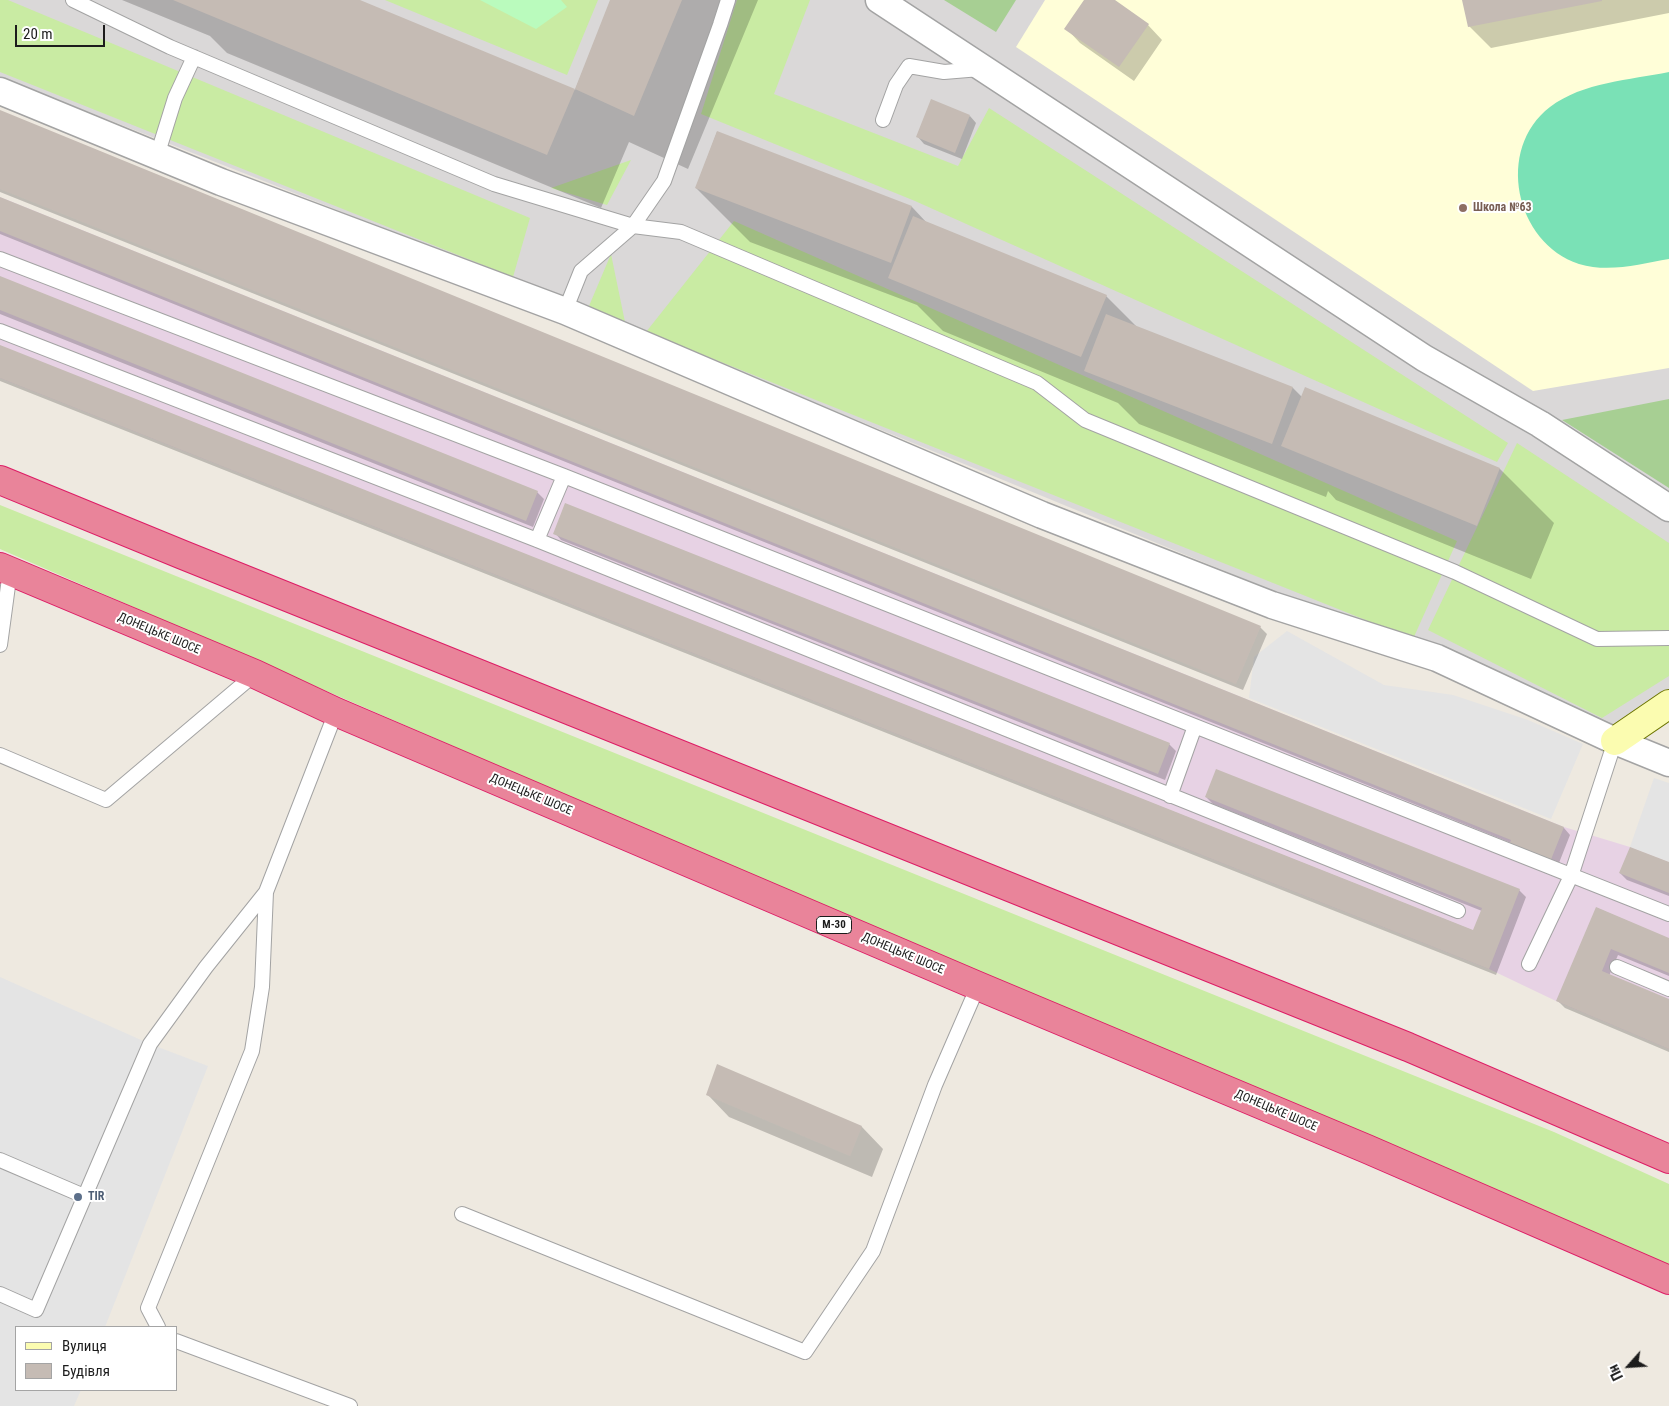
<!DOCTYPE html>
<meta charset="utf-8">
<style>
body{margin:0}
#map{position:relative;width:1669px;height:1406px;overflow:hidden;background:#eee9e0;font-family:"Roboto Condensed",sans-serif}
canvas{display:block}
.legend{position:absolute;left:15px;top:1326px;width:162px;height:65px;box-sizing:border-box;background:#fff;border:1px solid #a4a4a4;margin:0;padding:6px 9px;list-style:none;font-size:15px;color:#1c1c1c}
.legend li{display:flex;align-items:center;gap:10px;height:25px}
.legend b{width:25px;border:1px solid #a4a4a4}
.north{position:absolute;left:1604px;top:1341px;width:50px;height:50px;-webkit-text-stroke:4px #fff;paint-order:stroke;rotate:244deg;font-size:14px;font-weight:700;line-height:20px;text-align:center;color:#1c1c1c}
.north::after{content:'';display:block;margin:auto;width:18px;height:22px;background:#1c1c1c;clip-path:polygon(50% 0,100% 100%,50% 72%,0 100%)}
.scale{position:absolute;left:15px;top:25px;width:90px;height:22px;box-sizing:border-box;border:2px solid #1c1c1c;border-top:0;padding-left:6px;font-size:15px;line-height:18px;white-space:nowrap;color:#1c1c1c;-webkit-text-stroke:4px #fff;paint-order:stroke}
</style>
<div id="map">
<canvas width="1669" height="1406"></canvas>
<ul class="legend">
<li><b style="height:6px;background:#fbfcb0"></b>Вулиця</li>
<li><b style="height:14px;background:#c5bbb4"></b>Будівля</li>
</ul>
<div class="north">Пн</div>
<div class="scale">20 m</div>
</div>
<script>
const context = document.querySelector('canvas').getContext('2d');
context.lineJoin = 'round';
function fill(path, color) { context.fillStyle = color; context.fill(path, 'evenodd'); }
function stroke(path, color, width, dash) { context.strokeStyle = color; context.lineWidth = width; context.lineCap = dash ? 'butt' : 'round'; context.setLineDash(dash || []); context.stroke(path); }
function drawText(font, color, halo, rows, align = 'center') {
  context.font = font + ' "Roboto Condensed",sans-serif'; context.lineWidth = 4; context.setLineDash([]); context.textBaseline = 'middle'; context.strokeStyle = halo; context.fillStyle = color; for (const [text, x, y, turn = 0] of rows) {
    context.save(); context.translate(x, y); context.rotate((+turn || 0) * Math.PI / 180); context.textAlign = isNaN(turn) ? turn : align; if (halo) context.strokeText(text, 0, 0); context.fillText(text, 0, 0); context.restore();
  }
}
const residential = new Path2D(`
 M0 0H1669V691L1610 729 540 290 0 77Z`);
const industrial = new Path2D(`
 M0 197 1564 827 1630 847 1669 862V1049L1556 1001 1489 969 0 378Z`);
const education = new Path2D(`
 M1045 0H1669V368L1533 391 1016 47Z`);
const grass = new Path2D(`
 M0 0H8L530 218 513 277 0 72Z
 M385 0H598L567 75Z
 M737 0H810L774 94 958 166 989 108 1508 443 1497 462 915 201 701 114Z
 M631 160 607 205 551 188Z
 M734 221 1457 541 1413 639 646 332Z
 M611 254 625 322 589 306Z
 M1517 443 1669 543V676L1602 718 1428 630Z
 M0 505 1554 1132 1669 1184V1275L0 549Z`);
const forest = new Path2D(`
 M944 0H1016L996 32Z
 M1669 399V488L1562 420Z`);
const park = new Path2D(`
 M480 0H561L567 7 536 29Z`);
const pitch = new Path2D(`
 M1669 72V259C1640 264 1609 273 1579 264 1515 243 1495 149 1550 107 1583 82 1630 80 1669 72Z`);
const parking = new Path2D(`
 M1287 631 1384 685 1453 695 1528 720 1583 744 1551 819 1249 698 1254 657Z
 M1654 778 1669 783V862L1630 847Z
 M0 977 150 1044 208 1066 105 1327H16V1390H81L74 1406H0Z`);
const shadow = new Path2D(`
 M122 0H357L575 90 612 0H758L688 169 629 142 601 208 227 53 210 36Z
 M1086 0H1112L1148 25 1162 40 1134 81 1080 43 1066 28Z
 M1464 0H1669V13L1491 48 1469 26Z
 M0 111 1260 627 1267 634 1243 690 0 192Z
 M970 116 976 123 962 159 924 144 918 137Z
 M717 132 912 207 927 223 1106 296 1137 327 1293 388 1302 397 1500 469 1554 523 1531 579 1336 500 1328 491 1326 497 1139 424 1118 403 943 331 917 305 750 242 696 188Z
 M0 198 1564 828 1570 835 1557 868 1511 843 0 234Z
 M0 277 537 492 544 499 533 527 0 314Z
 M0 346 1474 931 1482 911 1213 804 1206 797 1519 890 1526 897 1496 975 0 381Z
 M555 533 1169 744 1176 751 1165 780 561 540Z
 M1669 864V896L1627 880 1620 873Z
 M1597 908 1669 939V976L1618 955 1609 976 1669 1001V1052L1565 1008 1558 1001Z
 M718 1066 862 1127 883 1149 872 1177 729 1117 708 1095Z`);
const building = new Path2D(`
 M173 0H360L575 89 547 155Z
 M610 0H682L634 116 575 89Z
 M1084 0H1115L1149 24 1119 67 1064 29Z
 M1462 0H1602V1L1468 27Z
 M931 99 970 115 955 153 916 137Z
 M0 110 1261 626 1236 684 0 189Z
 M717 131 912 206 891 263 695 188Z
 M0 197 1564 827 1550 862 1509 845 1511 840 0 231Z
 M913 216 1107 295 1081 357 888 278Z
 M0 276 538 491 526 521 0 310Z
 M1106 314 1293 387 1272 444 1084 371Z
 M0 345 1473 930 1482 908 1205 797 1216 769 1520 889 1489 969 0 378Z
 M1305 387 1500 468 1477 526 1281 446Z
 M565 503 1170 743 1158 774 553 534Z
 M1630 847 1669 862V893L1619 873Z
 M1596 907 1669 938V973L1611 949 1602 971 1669 999V1049L1556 1001Z
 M717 1064 862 1126 850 1156 706 1095Z`);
const lane = new Path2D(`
 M73 0 170 47 494 184 633 226 681 232 1037 383 1085 420 1455 572 1597 639 1669 638
 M883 120 896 85 909 66 944 72 980 69
 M157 156 175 98 194 57
 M0 259 564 476 1669 914
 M565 311 581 271 633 226 664 181 720 25 728 0
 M0 331 537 540 1458 911
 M537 540 564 476
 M0 645 10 571
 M0 755 106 800 255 674
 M1170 796 1195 726
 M1529 964 1571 876 1615 741
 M1617 967 1669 989
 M0 1160 84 1196
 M462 1214 805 1352 873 1251 935 1085 978 986
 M0 1294 36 1310 150 1044 206 967 266 892 336 712
 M158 1327 148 1308 252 1051 262 987 266 892
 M176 1341 350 1406`);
const street = new Path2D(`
 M879 0 1424 358 1540 424 1669 508
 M0 91 221 182 565 311 1042 515 1272 605 1437 658 1615 741 1669 763`);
const secondary = new Path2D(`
 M1615 741 1669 704`);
const highway = new Path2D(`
 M0 480 183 555 1408 1047 1669 1159
 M0 567 255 674 336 712 978 986 1367 1149 1669 1280`);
const markers = [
 [1463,208,5,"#8d6e63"],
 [78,1197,5,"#5c6f8a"]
];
const shields = [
 [834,925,35]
];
const shieldNames = [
 ["М-30",834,925]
];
const educationNames = [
 ["Школа №63",1473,208]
];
const streetNames = [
 ["ДОНЕЦЬКЕ ШОСЕ",159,634,23],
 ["ДОНЕЦЬКЕ ШОСЕ",531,795,23],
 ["ДОНЕЦЬКЕ ШОСЕ",903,954,23],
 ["ДОНЕЦЬКЕ ШОСЕ",1276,1111,23]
];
const serviceNames = [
 ["TIR",88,1197]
];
fill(residential, '#dad8d8');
fill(industrial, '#e7d2e4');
fill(education, '#fffed8');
fill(grass, '#c9eba3');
fill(forest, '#a7cf93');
fill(park, '#bafbbd');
fill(pitch, '#7ae1b6');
fill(parking, '#e4e4e4');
fill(shadow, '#0003');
fill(building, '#c5bbb4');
stroke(lane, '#a3a3a3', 16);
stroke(street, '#a3a3a3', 29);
stroke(secondary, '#6c7500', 30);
stroke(highway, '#dd1c65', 30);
stroke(lane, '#fff', 14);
stroke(street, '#fff', 26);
stroke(secondary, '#fbfcb0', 28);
stroke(highway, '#e9849a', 28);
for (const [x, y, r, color] of markers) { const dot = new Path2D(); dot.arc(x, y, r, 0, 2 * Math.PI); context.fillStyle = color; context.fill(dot); stroke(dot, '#fff', 2); }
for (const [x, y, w] of shields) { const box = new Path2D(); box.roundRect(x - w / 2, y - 8.5, w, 17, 4); context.fillStyle = '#fff'; context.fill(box); stroke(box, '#1c1c1c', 1); }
drawText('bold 11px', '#1c1c1c', null, shieldNames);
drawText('bold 12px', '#785e54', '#fff', educationNames, 'left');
drawText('12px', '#1c1c1c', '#fff', streetNames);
drawText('bold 12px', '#4e5e75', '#fff', serviceNames, 'left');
</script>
